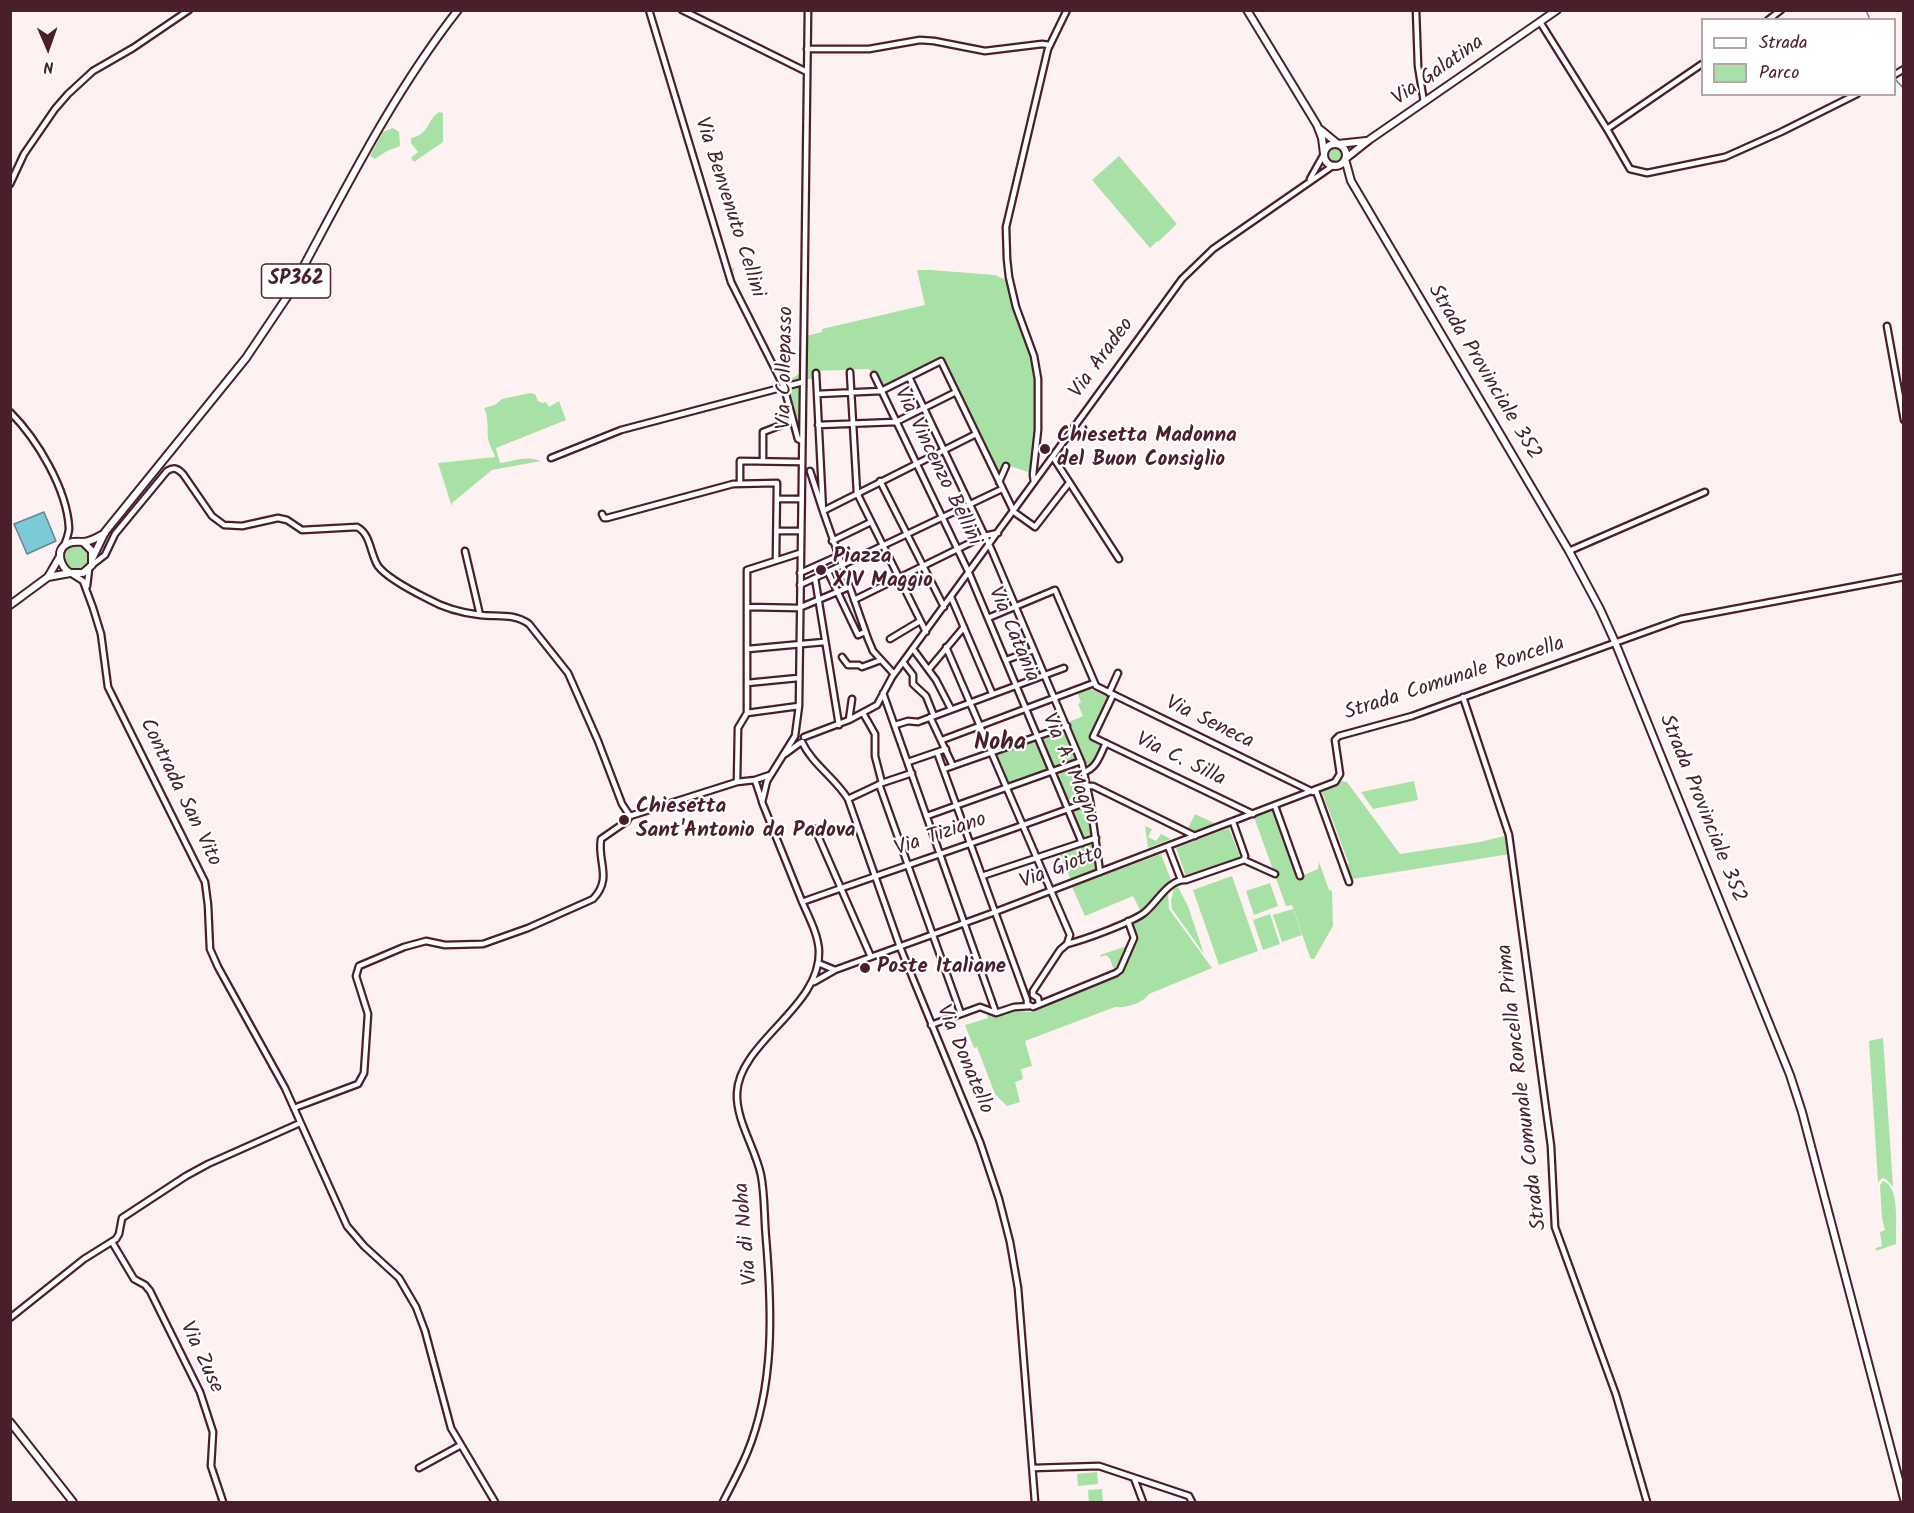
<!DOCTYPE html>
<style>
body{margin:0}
#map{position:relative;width:1914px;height:1513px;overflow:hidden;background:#fdf1f1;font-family:Kalam,sans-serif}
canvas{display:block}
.frame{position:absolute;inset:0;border:12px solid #4a1f2b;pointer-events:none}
.legend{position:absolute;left:1701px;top:18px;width:195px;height:78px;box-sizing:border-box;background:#fff;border:2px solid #b7a5aa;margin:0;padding:8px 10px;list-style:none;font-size:18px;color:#4a1f2b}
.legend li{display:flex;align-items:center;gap:12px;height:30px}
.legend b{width:30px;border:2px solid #b7a5aa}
.north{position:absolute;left:18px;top:18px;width:60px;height:60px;-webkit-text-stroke:4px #fff;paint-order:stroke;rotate:178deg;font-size:16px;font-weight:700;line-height:24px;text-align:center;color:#4a1f2b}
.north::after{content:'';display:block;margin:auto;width:21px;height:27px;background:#4a1f2b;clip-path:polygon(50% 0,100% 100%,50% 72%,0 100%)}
</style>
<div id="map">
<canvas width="1914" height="1513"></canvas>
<div class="frame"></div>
<ul class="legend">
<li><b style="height:8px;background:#fff"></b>Strada</li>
<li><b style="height:16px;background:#a8e1a5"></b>Parco</li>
</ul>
<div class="north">N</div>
</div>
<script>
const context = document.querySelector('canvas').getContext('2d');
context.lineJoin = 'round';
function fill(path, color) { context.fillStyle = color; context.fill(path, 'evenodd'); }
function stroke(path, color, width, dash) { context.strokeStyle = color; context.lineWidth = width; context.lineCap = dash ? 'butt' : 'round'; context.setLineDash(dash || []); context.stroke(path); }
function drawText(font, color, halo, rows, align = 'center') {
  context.font = font + ' Kalam,sans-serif'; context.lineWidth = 4.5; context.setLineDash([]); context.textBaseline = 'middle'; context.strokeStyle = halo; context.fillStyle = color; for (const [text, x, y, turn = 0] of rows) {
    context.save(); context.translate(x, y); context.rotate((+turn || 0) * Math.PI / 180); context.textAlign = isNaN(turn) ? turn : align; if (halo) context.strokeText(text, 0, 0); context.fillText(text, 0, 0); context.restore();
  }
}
const green = new Path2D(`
 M439 112 443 113V142L414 162 411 158 418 152 411 143V138C430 134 426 121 439 112Z
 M393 128 399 132 400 146 387 151 375 159 370 156 383 132Z
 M1326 155a9 9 0 1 1 18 0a9 9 0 1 1-18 0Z
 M1119 156 1177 224 1158 242 1157 241 1150 248 1092 180Z
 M735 267 733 273 739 289 786 382 799 374 801 314 800 379 784 384 736 288 729 270Z
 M917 270H930L995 275 1008 281C1017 307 1028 334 1033 361 1041 397 1036 437 1031 473L1004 464 998 474 943 358 882 388 874 373 868 369 815 371 814 379H805L806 336 822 332V329L925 305Z
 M799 386 801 388 799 430 787 391 788 389Z
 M530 393 535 394 538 401 542 403 546 402 549 407 559 401 566 420 496 448 500 463C515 461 526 455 541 461L492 470 452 503V507L438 463 495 457C493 451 491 448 489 443 486 434 490 420 484 408L495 405 502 399Z
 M63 558a13 13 0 1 1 26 0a13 13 0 1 1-26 0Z
 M1088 688 1109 697 1090 737 1103 744 1093 763 1086 764 1069 722 1083 716 1078 704 1081 702 1077 692Z
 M1066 730 1078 760 1053 769 1040 739Z
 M1037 740 1049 770 1009 785 997 755Z
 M1076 767 1082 780 1084 794 1068 800 1061 786 1059 773Z
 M1342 781 1347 782 1400 854 1480 842 1508 835 1510 854 1352 879 1347 865 1349 864 1322 792Z
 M1414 781 1418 800 1373 809 1361 792Z
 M1088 805 1093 836 1083 840 1071 811Z
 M1273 810 1297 878 1318 869 1319 862 1329 890 1332 891 1333 926 1314 959H1311L1310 957 1292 905 1286 906 1254 817Z
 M1195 814 1216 824 1195 831 1188 828Z
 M1145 826 1152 829 1148 837 1156 841 1161 834 1171 839 1148 848Z
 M1229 828 1240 857 1186 876 1176 848Z
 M1094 842 1096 869 1071 880 1059 854Z
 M1161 854 1172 883 1167 885 1143 911 1141 912 1133 896 1085 916 1072 887Z
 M1232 876 1258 951 1219 965 1193 890Z
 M1270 883 1278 906 1254 915 1246 891Z
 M1178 887 1188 906 1204 954 1172 909 1171 901 1174 888Z
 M1168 893 1169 909 1212 968 1149 994C1142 1004 1126 1008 1115 1007L1025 1041 1032 1066 1021 1069 1023 1079 1015 1082 1020 1102 1007 1106 995 1094 977 1047 974 1048 965 1025 988 1018 987 1014 993 1017 1015 1011 1033 1012 1122 973 1139 938 1132 922 1146 916Z
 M1293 909 1302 935 1282 942 1273 915Z
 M1270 914 1280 944 1263 950 1253 920Z
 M1127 946H1129L1118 969 1114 970 1110 959 1106 955 1101 957 1100 955Z
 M1883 1038 1893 1187 1886 1179 1882 1178 1878 1182 1869 1041Z
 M1883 1181C1899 1185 1896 1223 1896 1238V1244L1876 1251V1248L1882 1246 1880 1232 1885 1230 1882 1218 1880 1185Z
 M1097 1472 1098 1484 1078 1486 1077 1474Z
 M1102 1489 1103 1502H1089L1088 1490Z`);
const water = new Path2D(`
 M44 512 56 541 27 554 14 524Z`);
const stream = new Path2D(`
 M1866 10 1870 20
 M1895 79 1904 89`);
const minor = new Path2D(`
 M649 10 731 282 784 387 798 439 802 441
 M682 10 807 72
 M1416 10 1418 66 1424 102
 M1768 20 1781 10
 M1540 22 1607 129
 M807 49H869L920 40 934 41 985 51 1042 44 1049 45
 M1702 64 1607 129 1630 169 1647 173 1725 157 1781 132 1857 94
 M1894 75 1904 69
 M1310 179 1324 154
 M10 184 24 154 55 109 68 94 93 71 133 48 189 10
 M1887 326 1904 420
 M850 372 857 493 926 632
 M816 373 823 511 868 639 873 651 894 674
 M874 375 969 573 1082 843
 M909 377 992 551 1082 764 1090 801 1100 872
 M817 394 881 391 941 361 1014 512 1035 527 1069 483
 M10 412C37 439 67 489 69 528 69 534 66 540 64 546
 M818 425 896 422 956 392
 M1053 457 1119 559
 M551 458 621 430 803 382
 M763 461V432L792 421
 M810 471 823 511 976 434
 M880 481 944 607
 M999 482 1006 466
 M1034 482 1033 475 1038 430V379L1034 356 1016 307 1009 277 1007 259 1006 227 1048 49 1067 10
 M740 483V461L801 462
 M777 499H801
 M602 514 604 518H607L733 484 777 483 776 560
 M777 531H800
 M832 541 871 522
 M465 551 480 615
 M1569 551 1705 492
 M92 565 105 555 115 534 167 471C174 467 177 468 183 474L212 516 224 525 242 526 278 518 287 520 302 530 357 527C371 534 370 554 378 566 387 578 414 592 428 599 444 608 463 613 480 615 498 617 514 613 529 624L568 673 598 741 622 804 630 816 737 782 755 780 770 775
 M828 572 858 635 865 632
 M800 573 838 556
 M72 574 83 581 93 608 101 634 108 687 205 882 208 905 210 949 218 967 285 1088 347 1226 364 1246 399 1278 416 1307 425 1331 451 1428 495 1502
 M815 578 839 725
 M800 585 1002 489
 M87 586 89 569
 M951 597 992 693
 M854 600 984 536 998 533
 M748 607 799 608 849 587
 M988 618 1055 590 1096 686 1313 792
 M890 639 920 621
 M946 647 1070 935 1067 944 1060 950 1033 991V995
 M748 649 824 642
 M913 649 936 680 951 709
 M842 657 848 665H859L862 667 881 660
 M1006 660 1034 650
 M903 662 913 675V684L926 696 934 716
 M929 669 964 627
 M747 683 798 678
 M883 693 996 1013
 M1109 693 1118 673
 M1113 695 1093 737 1253 814
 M1463 697 1509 835 1551 1146 1555 1227 1616 1395 1647 1502
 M747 713 799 706
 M863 713 875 734V756L882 783
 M930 717 953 766
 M849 720 852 699
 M895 725 908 721 918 722 1064 668
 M804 737 849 720 877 705 892 677 1182 279 1213 249 1334 165
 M942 740 1094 683
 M802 742C812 764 835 778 848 799L900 947 980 1142 999 1199 1010 1242 1018 1288 1035 1502
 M937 752 1027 1000
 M785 754 800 743
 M908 762 946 749
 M944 769 1067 726
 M1084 772C1097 768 1100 755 1106 743
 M755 780 762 801
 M737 782 738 728 747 713V570L800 553
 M879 784 961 1014
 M1087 786H1093L1195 836
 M1316 791 1349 882
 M848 799 882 783 912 773
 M1275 806 1300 876
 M927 816 1081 761
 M815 829 871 957
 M1168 846 1181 880
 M1244 860 1275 874
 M982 876 1096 838
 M802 902C898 868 995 836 1090 801
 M1067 944C1084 940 1130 923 1144 913 1157 903 1168 879 1186 880L1244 860 1245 856 1233 822
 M818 963 835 970
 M814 982 835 970 995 912 1335 782 1340 774 1335 740 1339 736 1412 716 1681 619 1904 577
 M1033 995 1038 998 1039 1004
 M1027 1000V1004L1033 1007 1116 973 1120 970 1134 938 1128 921
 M931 1025 980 1007 996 1013 1014 1007 1030 1006
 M294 1108 358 1084 364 1073 368 1014 356 976 359 966 404 947 426 941 445 945 483 944 528 928 593 899C613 878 597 862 601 839L627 821 630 816
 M112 1242 134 1279 145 1285 150 1291 200 1392 213 1432 211 1466 223 1502
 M10 1318 84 1259 116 1239 119 1234 122 1218 186 1176 208 1164 300 1123
 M419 1468 461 1445
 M1033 1468 1099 1466 1189 1496 1192 1502
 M1134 1478 1143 1502
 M723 1502C731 1486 740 1470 747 1453 775 1385 772 1310 766 1238 764 1217 765 1196 761 1175 755 1147 736 1121 737 1093 739 1042 821 1007 819 951 818 933 808 916 801 899 788 867 775 835 762 802L767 781 795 736 799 706 808 10`);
const major = new Path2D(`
 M1247 10 1317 125 1322 138 1324 154
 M1557 10 1369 140 1345 159 1351 181 1569 551 1600 609 1615 642 1790 1075 1802 1112 1904 1499
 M1321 130 1338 144 1366 141
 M1324 155a11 11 0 1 1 22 0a11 11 0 1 1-22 0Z
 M83 542 92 551V565L83 573H70C60 566 54 549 69 543 74 541 78 542 83 542 91 542 98 537 105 533
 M93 557 105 532 246 358 287 297C340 200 389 98 458 10
 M48 577 70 573
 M10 605 48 577 59 558
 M10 1422 73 1502`);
const markers = [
 [1045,449,6,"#4a1f2b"],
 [821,570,6,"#4a1f2b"],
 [624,820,6,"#4a1f2b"],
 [865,968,6,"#4a1f2b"]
];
const shields = [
 [296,281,69]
];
const shieldNames = [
 ["SP362",296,281]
];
const streetNames = [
 ["Via Galatina",1439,72,-35],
 ["Via Benvenuto Cellini",728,208,72],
 ["Via Aradeo",1103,359,-54],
 ["Via Collepasso",787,368,-89],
 ["Strada Provinciale 352",1483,373,59],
 ["Via Vincenzo Bellini",936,467,64],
 ["Via Catania",1012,635,67],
 ["Strada Comunale Roncella",1455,680,-18],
 ["Via Seneca",1209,724,26],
 ["Via C. Silla",1180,761,26],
 ["Via A. Magno",1069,769,67],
 ["Contrada San Vito",179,793,64],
 ["Strada Provinciale 352",1701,809,68],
 ["Via Tiziano",941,836,-19],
 ["Via Giotto",1062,869,-21],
 ["Via Donatello",963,1060,67],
 ["Strada Comunale Roncella Prima",1524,1087,-97],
 ["Via di Noha",748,1234,-95],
 ["Via Zuse",200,1358,65]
];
const poiNames = [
 ["Chiesetta Madonna",1057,437],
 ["del Buon Consiglio",1057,461],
 ["Piazza",833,558],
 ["XIV Maggio",833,582],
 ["Chiesetta",636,808],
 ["Sant'Antonio da Padova",636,832],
 ["Poste Italiane",877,968]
];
const quarterNames = [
 ["Noha",1000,745]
];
fill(green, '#a8e1a5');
fill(water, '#7acad7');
stroke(water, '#678692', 1.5);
stroke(stream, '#678692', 1.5);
stroke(minor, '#4a1f2b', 9);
stroke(major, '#4a1f2b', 10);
stroke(minor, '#fff', 4.5);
stroke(major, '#fff', 6);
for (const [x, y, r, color] of markers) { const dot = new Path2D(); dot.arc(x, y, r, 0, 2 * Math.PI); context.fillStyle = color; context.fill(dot); stroke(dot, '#fff', 2); }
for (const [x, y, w] of shields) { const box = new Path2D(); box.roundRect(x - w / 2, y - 17, w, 34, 4.5); context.fillStyle = '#fff'; context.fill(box); stroke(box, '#4a1f2b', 1.5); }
drawText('bold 20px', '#4a1f2b', null, shieldNames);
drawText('21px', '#4a1f2b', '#fff', streetNames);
drawText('bold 21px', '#4a1f2b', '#fff', poiNames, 'left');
drawText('bold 24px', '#4a1f2b', '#fff', quarterNames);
</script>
